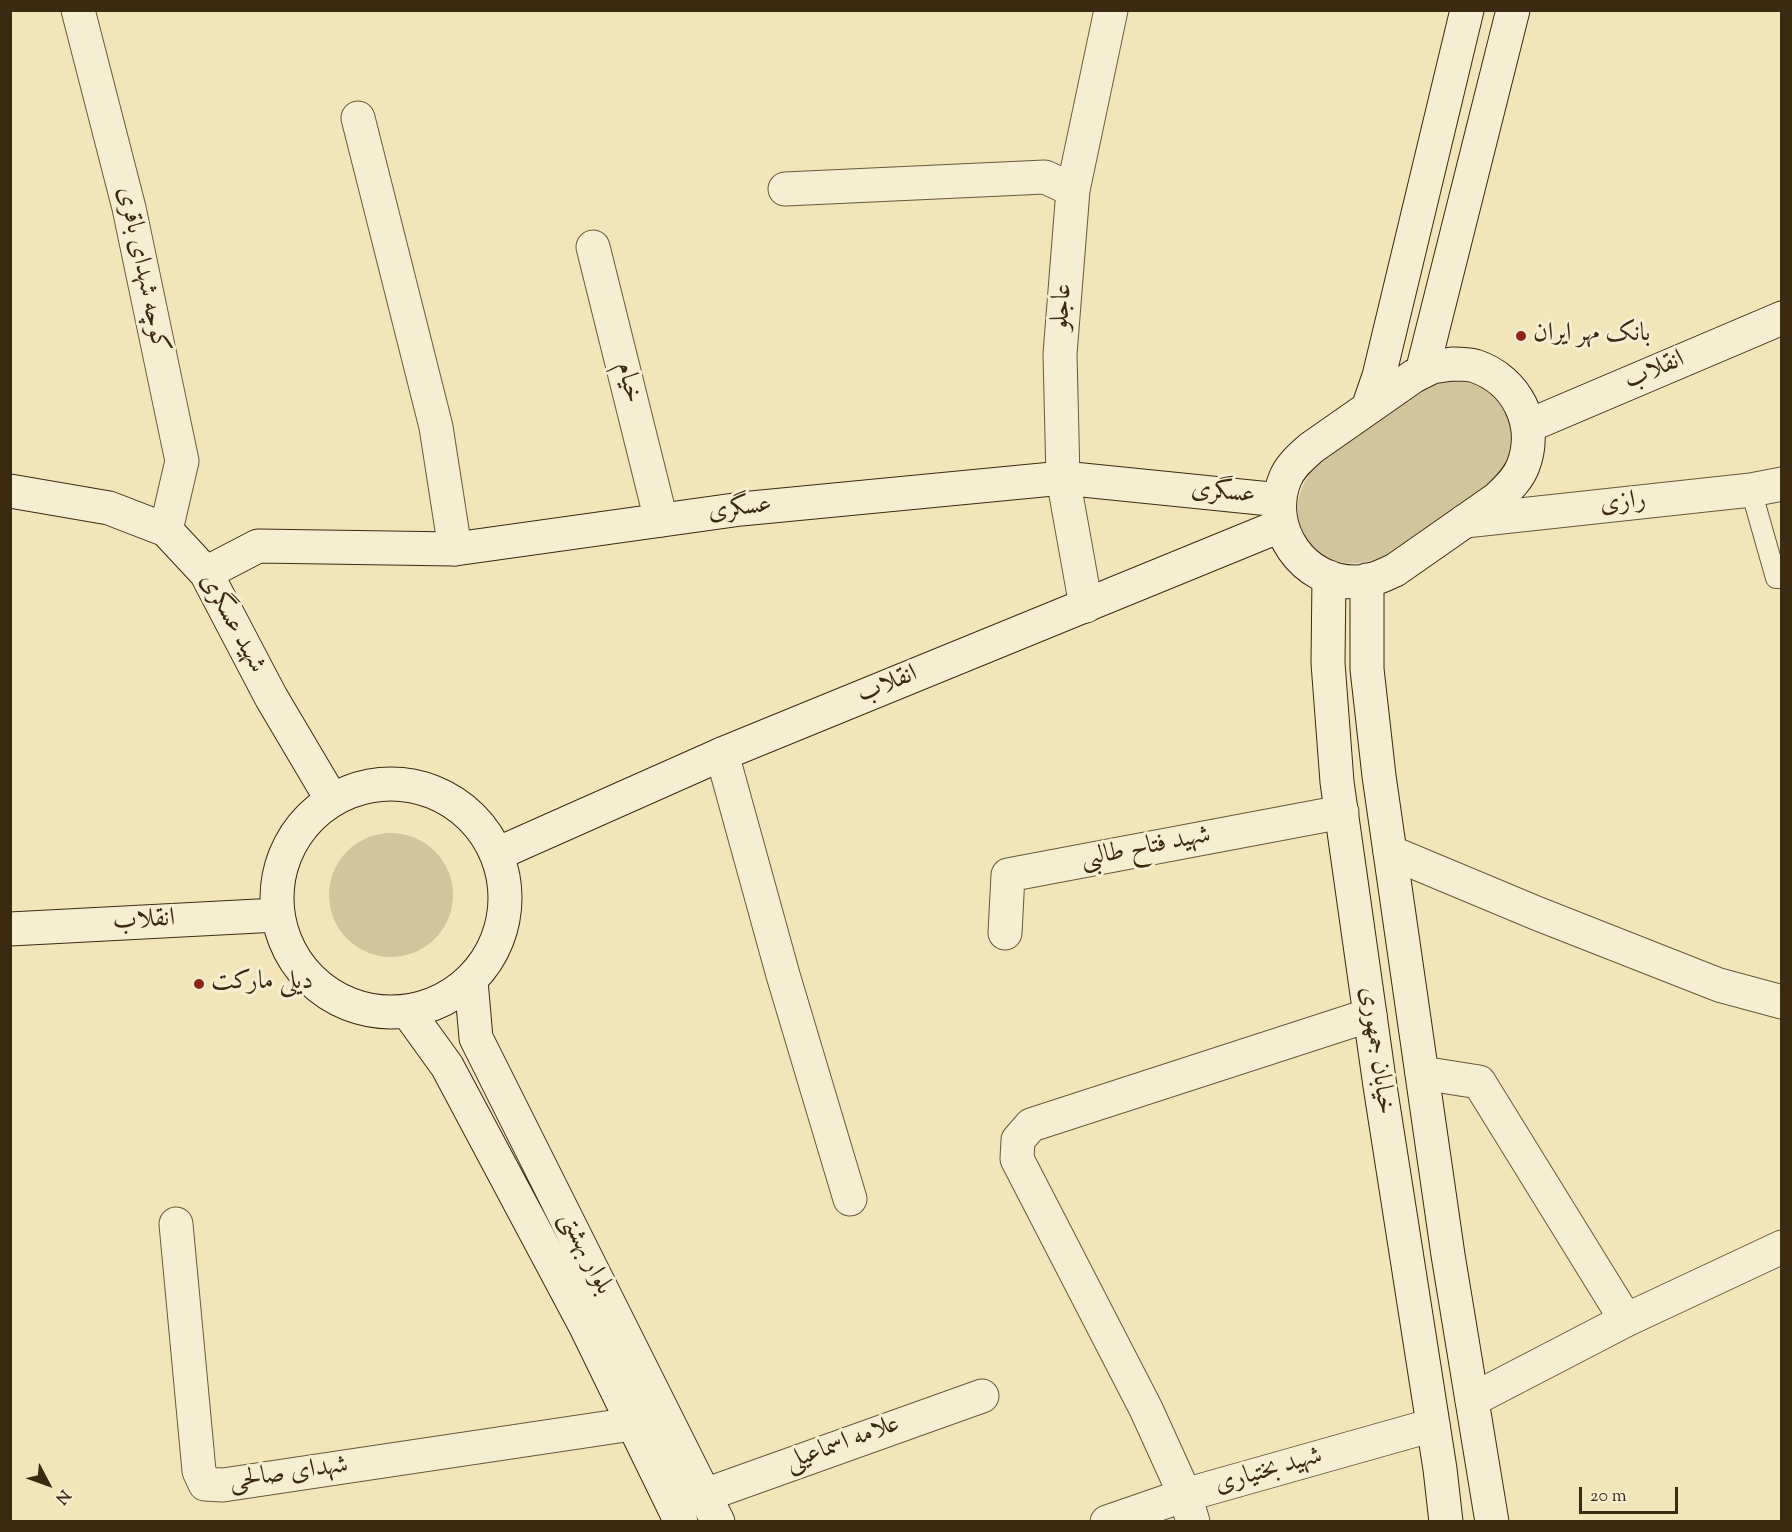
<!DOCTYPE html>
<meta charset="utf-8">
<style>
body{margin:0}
#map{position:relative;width:1792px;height:1532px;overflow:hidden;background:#f1e5b9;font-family:"Sorts Mill Goudy",serif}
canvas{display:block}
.frame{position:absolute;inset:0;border:12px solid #3c2912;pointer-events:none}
.north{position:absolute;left:18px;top:1454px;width:60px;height:60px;-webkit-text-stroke:4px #f6eed2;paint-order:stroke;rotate:131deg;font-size:16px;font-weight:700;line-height:24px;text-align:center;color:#3c2912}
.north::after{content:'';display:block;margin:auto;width:21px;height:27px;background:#3c2912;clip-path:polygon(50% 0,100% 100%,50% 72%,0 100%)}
.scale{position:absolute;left:1579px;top:1487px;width:99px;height:27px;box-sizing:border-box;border:3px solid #3c2912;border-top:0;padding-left:8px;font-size:18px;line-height:21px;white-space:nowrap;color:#3c2912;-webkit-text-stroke:4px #f6eed2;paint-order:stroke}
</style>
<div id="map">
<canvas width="1792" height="1532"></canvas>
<div class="frame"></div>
<div class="north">N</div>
<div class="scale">20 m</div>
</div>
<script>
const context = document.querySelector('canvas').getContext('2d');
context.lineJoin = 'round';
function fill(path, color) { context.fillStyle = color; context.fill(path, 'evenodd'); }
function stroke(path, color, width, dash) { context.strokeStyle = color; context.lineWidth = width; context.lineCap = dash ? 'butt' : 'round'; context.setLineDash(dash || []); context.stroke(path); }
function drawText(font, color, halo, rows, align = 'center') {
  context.font = font + ' "Sorts Mill Goudy",Amiri,serif'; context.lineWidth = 6; context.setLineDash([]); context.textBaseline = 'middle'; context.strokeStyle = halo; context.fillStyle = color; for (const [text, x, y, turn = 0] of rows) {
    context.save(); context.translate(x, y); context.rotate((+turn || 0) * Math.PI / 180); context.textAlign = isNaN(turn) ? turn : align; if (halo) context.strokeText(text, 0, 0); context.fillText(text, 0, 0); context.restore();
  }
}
const green = new Path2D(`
 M1453 381C1463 382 1475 383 1484 389 1508 403 1517 434 1507 459 1503 470 1495 477 1487 485L1386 555C1317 589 1265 511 1322 461L1423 391 1437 384Z
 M329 895a62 62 0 1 1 124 0a62 62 0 1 1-124 0Z`);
const lane = new Path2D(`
 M1751 490 1776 578H1782`);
const street = new Path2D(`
 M78 10 129 208 182 461 166 530
 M358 118 436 427 455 549
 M785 189 1045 177 1073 190
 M593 247 661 520
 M1465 521 1751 490 1782 484
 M1086 606 1063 478 1060 354 1073 190 1111 10
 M722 754 783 975 850 1199
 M1390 852 1536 913 1719 985 1782 1002
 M1005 933 1008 875 1342 812
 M1422 1073 1479 1082 1626 1320
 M176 1224 199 1471 205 1484 223 1485 632 1424
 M1472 1400 1626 1320 1782 1247
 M705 1495 982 1396
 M1107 1522 1185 1495 1433 1425
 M1193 1522 1185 1495 1146 1409 1017 1159 1018 1140 1031 1125 1370 1015`);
const secondary = new Path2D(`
 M1452 364C1460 364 1468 364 1475 366 1517 380 1539 424 1523 466 1518 479 1508 488 1498 498L1395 570C1382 576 1370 582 1356 582 1303 583 1265 528 1285 479 1290 466 1301 457 1311 448L1414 376 1432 367Z
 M1422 372 1513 10
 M1368 408 1379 376 1467 10
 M1528 426 1782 318
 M10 491 109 508 166 530 206 573 271 697 332 800
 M206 573 258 546 455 549 741 509 1063 478 1280 500
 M1329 577 1328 663 1337 782 1380 1086 1440 1469 1446 1522
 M1367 580V669L1379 776 1448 1255 1492 1522
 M277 898a114 114 0 1 1 228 0a114 114 0 1 1-228 0Z
 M497 854 722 754 1282 525
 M10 929 277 915
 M471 981 476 1038 718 1522
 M408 1012 447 1066 586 1327 681 1522`);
const markers = [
 [1521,336,6,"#8f2418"],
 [199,984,6,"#8f2418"]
];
const streetNames = [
 ["کوچه شهدای باقری",141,270,78],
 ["عاجلو",1064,307,-86],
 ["انقلاب",1655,372,-23],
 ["خیام",627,383,76],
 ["عسگری",1223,494,6],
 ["رازی",1623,504,-6],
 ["عسگری",740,510,-7],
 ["شهید عسگری",231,624,61],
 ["انقلاب",888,686,-22],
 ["شهید فتاح طالبی",1146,849,-11],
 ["انقلاب",144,922,-3],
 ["خیابان جمهوری",1375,1051,82],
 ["بلوار بهشتی",584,1254,63],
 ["علامه اسماعیلی",843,1445,-20],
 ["شهید بختیاری",1269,1472,-16],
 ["شهدای صالحی",289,1475,-8]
];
const poiNames = [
 ["بانک مهر ایران",1533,336],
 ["دیلی مارکت",211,984]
];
fill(green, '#d2c59d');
stroke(lane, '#69583c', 22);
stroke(street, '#69583c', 35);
stroke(secondary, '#3c2912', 35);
stroke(lane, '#f6eed2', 20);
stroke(street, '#f6eed2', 33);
stroke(secondary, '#f6eed2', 33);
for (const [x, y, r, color] of markers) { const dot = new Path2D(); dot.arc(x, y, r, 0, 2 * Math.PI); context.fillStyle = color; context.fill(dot); stroke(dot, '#f6eed2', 2); }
drawText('26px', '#3c2912', '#f6eed2', streetNames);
drawText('26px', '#3c2912', '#f6eed2', poiNames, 'left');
</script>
